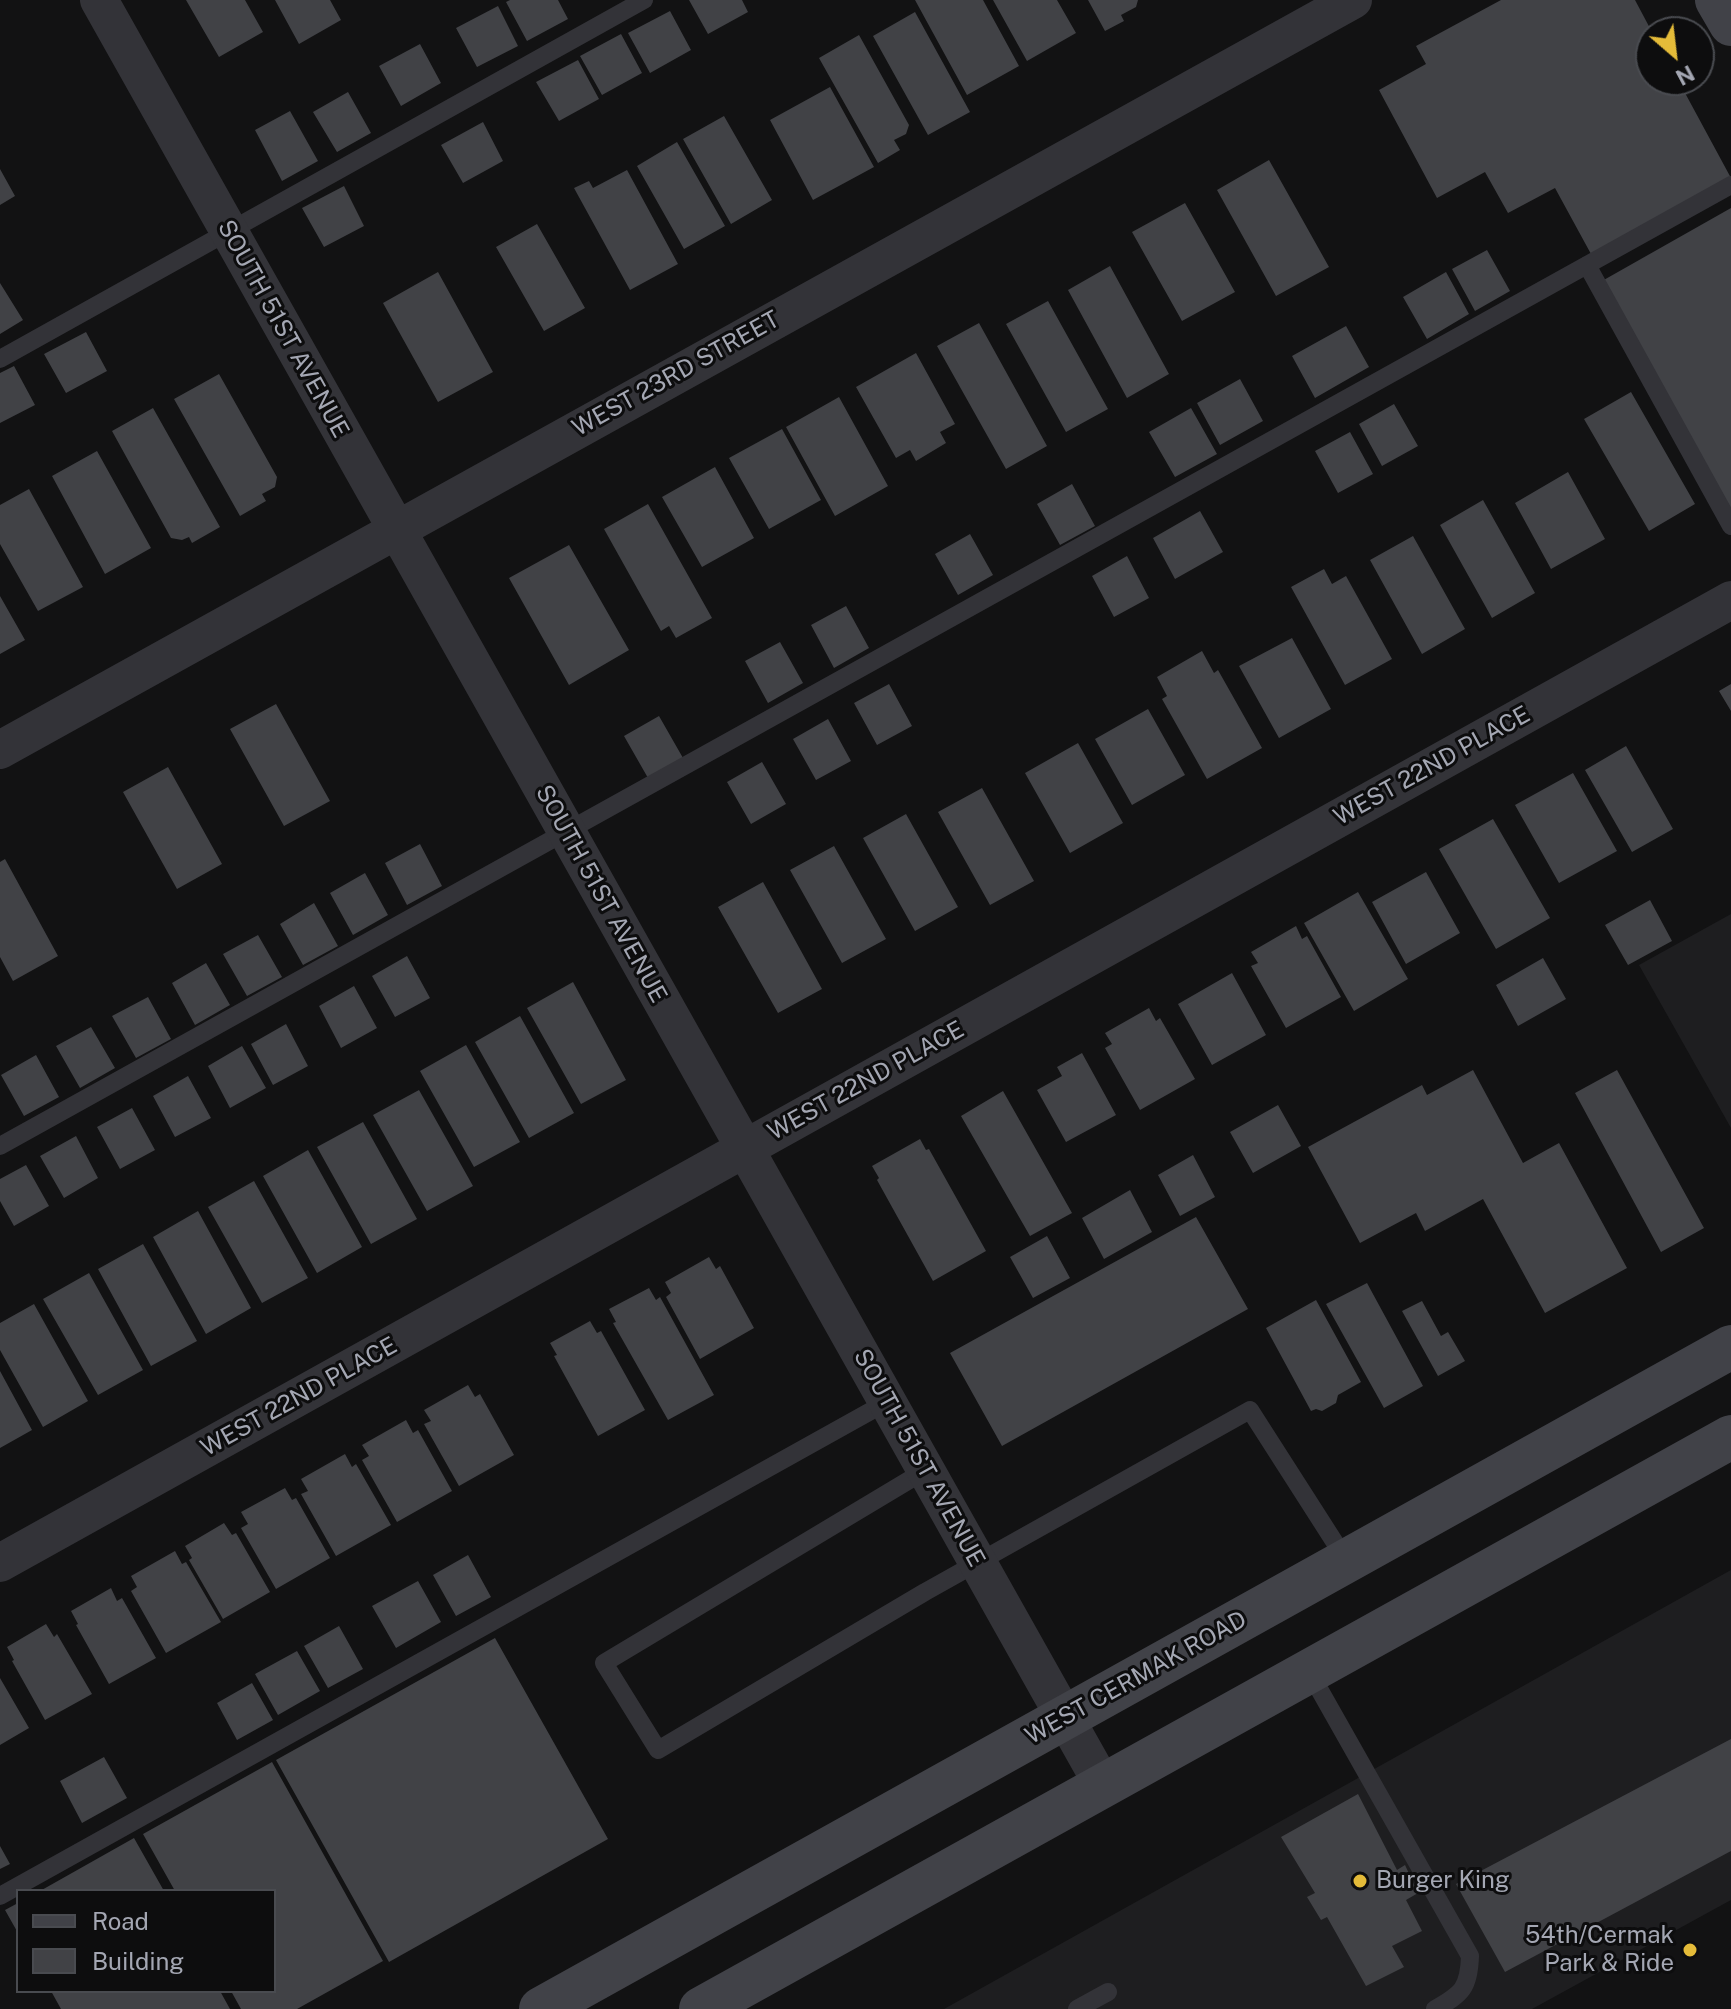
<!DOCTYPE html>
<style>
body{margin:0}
#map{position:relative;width:1731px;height:2009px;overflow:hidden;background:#121213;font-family:"Public Sans",sans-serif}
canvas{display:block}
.legend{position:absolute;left:16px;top:1889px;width:260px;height:104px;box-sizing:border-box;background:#0d0d0e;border:2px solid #494b50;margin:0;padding:10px 14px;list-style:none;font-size:24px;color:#a4a7b3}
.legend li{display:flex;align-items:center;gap:16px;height:40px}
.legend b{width:40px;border:2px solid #494b50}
.north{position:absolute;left:1635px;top:16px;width:80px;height:80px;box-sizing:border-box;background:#0d0d0e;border:2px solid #494b50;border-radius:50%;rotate:152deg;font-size:22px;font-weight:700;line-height:32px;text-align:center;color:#a4a7b3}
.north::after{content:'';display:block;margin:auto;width:28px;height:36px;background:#e4bb39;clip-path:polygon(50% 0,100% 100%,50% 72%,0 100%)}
</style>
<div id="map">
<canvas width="1731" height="2009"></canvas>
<ul class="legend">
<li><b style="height:10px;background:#414248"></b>Road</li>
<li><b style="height:22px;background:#414246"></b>Building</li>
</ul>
<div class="north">N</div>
</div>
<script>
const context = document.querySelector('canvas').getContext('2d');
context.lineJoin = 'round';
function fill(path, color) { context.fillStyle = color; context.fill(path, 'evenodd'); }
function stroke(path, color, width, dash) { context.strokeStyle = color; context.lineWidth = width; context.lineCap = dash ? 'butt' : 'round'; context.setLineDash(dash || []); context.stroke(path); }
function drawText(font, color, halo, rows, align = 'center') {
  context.font = font + ' "Public Sans",sans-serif'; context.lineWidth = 6; context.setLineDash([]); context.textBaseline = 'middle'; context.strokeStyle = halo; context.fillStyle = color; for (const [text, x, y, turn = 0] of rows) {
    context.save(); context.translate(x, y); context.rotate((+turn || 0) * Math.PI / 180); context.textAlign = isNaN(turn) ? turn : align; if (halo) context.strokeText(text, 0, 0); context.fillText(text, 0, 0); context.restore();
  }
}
const built = new Path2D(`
 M1731 914V1128L1639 965Z
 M1731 1570V1900L1532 2009H944Z`);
const building = new Path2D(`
 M186 0H245L263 32 219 57Z
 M275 0H330L341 20 299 44Z
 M510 0H558L568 19 527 41 506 2Z
 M689 0H742L748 12 708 34Z
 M915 0H983L1019 66 967 95Z
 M993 0H1057L1076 33 1027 61Z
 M1088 0H1138L1136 7 1121 15 1124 21 1105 31Z
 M1501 0H1635L1652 32 1651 80H1678L1731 178 1591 254 1555 188 1508 213 1485 172 1437 198 1379 90 1426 64 1416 46Z
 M498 6 518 46 477 67 456 28Z
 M670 11 691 50 650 73 628 33Z
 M915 12 970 112 928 135 873 36Z
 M621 34 642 73 602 95 580 56Z
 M859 35 909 125 906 134 894 140 900 150 878 163 819 58Z
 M420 44 441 83 401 106 379 66Z
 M578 60 599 99 559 121 536 82Z
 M830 87 874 167 813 200 770 120Z
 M348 92 371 133 337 152 313 112Z
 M290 111 318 161 282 181 255 130Z
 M724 116 772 200 731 224 683 139Z
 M483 122 503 161 463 183 441 145Z
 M677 142 725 226 684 249 637 166Z
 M1269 160 1329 267 1276 296 1217 190Z
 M0 169 15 196 0 205Z
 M627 170 678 264 630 290 574 188 589 181 593 188Z
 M344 186 364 226 324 247 302 208Z
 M1185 203 1235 292 1182 321 1132 232Z
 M1731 208V509L1602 281Z
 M537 224 585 308 544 331 496 247Z
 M1487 250 1510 291 1475 311 1452 269Z
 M1110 266 1169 374 1127 398 1068 290Z
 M438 272 493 372 438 402 383 303Z
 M1446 272 1469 314 1427 339 1403 297Z
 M0 283 23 320 0 334Z
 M1048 301 1108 409 1066 432 1006 324Z
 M979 323 1047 446 1006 469 937 346Z
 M1346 326 1369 367 1315 398 1292 356Z
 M86 332 107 371 66 393 44 354Z
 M916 353 955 424 940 432 946 443 916 461 910 450 896 458 856 387Z
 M14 366 35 405 0 423V373Z
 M219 374 277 477 275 487 262 494 266 501 240 516 174 399Z
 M1240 379 1263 421 1220 445 1197 403Z
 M1631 392 1695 504 1649 531 1584 419Z
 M839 397 888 486 835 516 786 427Z
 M1394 404 1418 446 1382 466 1359 424Z
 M153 408 220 527 192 543 189 537 182 540 171 538 112 431Z
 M1191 408 1217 454 1175 477 1149 432Z
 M782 429 821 500 769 529 729 458Z
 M1350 432 1373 474 1338 493 1315 451Z
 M97 451 151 548 105 574 52 476Z
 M715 467 754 538 702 567 662 497Z
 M1568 472 1605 539 1551 569 1515 503Z
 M1072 484 1095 526 1060 545 1037 504Z
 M29 489 83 587 38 611 0 544V505Z
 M1483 500 1535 593 1492 618 1440 525Z
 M648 504 712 618 676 638 669 626 661 631 604 529Z
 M1200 511 1223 552 1175 579 1153 538Z
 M970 534 993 575 958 595 935 554Z
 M1413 536 1465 629 1422 654 1370 560Z
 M569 545 629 650 569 685 509 578Z
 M1127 556 1149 598 1114 617 1092 576Z
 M1324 569 1332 584 1346 576 1392 659 1345 685 1291 587Z
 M0 596 25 640 0 654Z
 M846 606 869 648 834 668 811 625Z
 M1292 638 1331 709 1279 738 1239 666Z
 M780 642 803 683 768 703 745 661Z
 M1202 651 1214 673 1218 670 1262 748 1207 779 1162 699 1167 696 1157 677Z
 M889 684 912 726 877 745 854 703Z
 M1731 684V711L1719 691Z
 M276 704 330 801 284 826 230 729Z
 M1148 709 1185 775 1132 805 1095 739Z
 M659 716 683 758 648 778 624 736Z
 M828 719 851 761 816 780 793 739Z
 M1078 743 1123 823 1070 853 1025 773Z
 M1626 746 1673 829 1632 852 1585 770Z
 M762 762 786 804 751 824 727 782Z
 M168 767 222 864 177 889 123 792Z
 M1573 773 1617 851 1559 883 1515 805Z
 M982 788 1034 881 990 905 938 812Z
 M906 814 958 907 915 931 863 838Z
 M1493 819 1550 918 1496 949 1439 849Z
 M420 844 442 886 407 905 385 863Z
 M834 846 886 939 842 963 790 870Z
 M5 859 58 956 13 981 0 957V862Z
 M1426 872 1460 933 1406 964 1372 902Z
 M365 873 388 915 353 935 330 893Z
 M763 882 822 989 778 1013 718 907Z
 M1358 892 1408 979 1354 1011 1304 923Z
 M1650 900 1672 941 1628 965 1605 925Z
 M314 903 338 946 303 965 280 924Z
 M1296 926 1302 939 1307 936 1341 997 1286 1028 1251 966 1258 963 1251 952Z
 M258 935 282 977 247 996 223 954Z
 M407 956 430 998 395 1017 372 976Z
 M1543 958 1566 999 1518 1026 1496 985Z
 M206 963 230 1005 195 1025 172 983Z
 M1232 973 1266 1035 1212 1065 1178 1004Z
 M573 982 626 1080 581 1104 527 1008Z
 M354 986 377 1028 341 1048 319 1006Z
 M148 997 171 1039 136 1058 112 1016Z
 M1149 1008 1156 1021 1160 1018 1195 1079 1140 1110 1105 1048 1112 1044 1105 1033Z
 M520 1016 574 1113 529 1138 475 1042Z
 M286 1024 308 1066 273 1085 251 1044Z
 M91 1027 115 1068 80 1088 56 1046Z
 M466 1045 520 1142 474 1167 420 1071Z
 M242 1046 266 1088 230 1108 208 1066Z
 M1082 1053 1116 1115 1066 1142 1037 1090 1062 1076 1057 1067Z
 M36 1055 59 1097 24 1116 1 1075Z
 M1473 1070 1523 1163 1559 1143 1627 1268 1545 1313 1483 1199 1425 1231 1416 1213 1360 1243 1308 1147 1422 1085 1427 1095Z
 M1617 1070 1704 1228 1661 1252 1575 1093Z
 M188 1076 211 1118 175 1137 153 1096Z
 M419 1090 473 1186 427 1211 373 1115Z
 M1003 1091 1072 1213 1030 1236 961 1116Z
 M1278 1105 1301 1146 1253 1173 1230 1132Z
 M132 1108 155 1150 120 1169 97 1127Z
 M363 1122 417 1219 371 1244 317 1147Z
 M76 1136 98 1178 64 1198 40 1156Z
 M920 1139 926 1150 929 1149 986 1251 933 1281 877 1180 879 1178 872 1166Z
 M308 1150 362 1247 317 1273 263 1176Z
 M1193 1155 1215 1197 1180 1216 1158 1175Z
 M26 1165 49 1206 14 1226 0 1201V1179Z
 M254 1181 308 1278 262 1303 208 1207Z
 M1130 1190 1152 1232 1104 1259 1082 1218Z
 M198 1211 251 1308 206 1334 153 1237Z
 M1196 1217 1248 1309 1002 1446 950 1353Z
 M1047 1236 1070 1278 1033 1298 1010 1257Z
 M143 1244 197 1341 151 1366 98 1269Z
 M709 1257 716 1269 720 1266 754 1328 700 1359 666 1297 671 1293 665 1282Z
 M89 1273 143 1370 98 1395 43 1299Z
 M1367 1283 1423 1386 1384 1408 1326 1304Z
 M649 1288 656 1300 660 1297 714 1395 668 1420 613 1323 616 1322 609 1309Z
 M1316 1300 1361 1382 1338 1395 1336 1403 1322 1411 1316 1409 1311 1411 1266 1328Z
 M1422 1301 1441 1336 1448 1332 1465 1361 1438 1376 1402 1311Z
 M34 1304 88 1401 43 1427 0 1350V1323Z
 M590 1321 597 1333 601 1331 645 1410 598 1436 554 1356 557 1355 550 1343Z
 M0 1371 32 1430 0 1448Z
 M468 1385 475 1397 480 1394 514 1455 459 1486 424 1424 431 1421 424 1410Z
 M406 1420 413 1433 418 1430 452 1491 397 1522 362 1460 369 1456 362 1445Z
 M345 1454 352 1467 356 1464 391 1525 336 1556 301 1494 308 1491 301 1479Z
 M285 1488 292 1500 296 1498 330 1558 276 1589 241 1528 248 1524 241 1512Z
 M224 1523 232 1535 236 1533 270 1592 223 1619 189 1560 192 1558 185 1546Z
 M175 1551 182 1564 186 1562 221 1622 166 1653 131 1591 137 1587 131 1576Z
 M468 1555 491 1597 456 1616 433 1575Z
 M418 1581 441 1622 396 1648 372 1606Z
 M111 1588 117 1601 122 1598 156 1658 109 1684 76 1625 78 1624 71 1611Z
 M46 1624 54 1637 57 1634 92 1694 45 1720 12 1661 14 1660 7 1647Z
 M339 1626 363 1669 328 1688 304 1646Z
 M495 1638 608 1839 389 1962 276 1760Z
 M297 1651 320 1691 278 1715 255 1674Z
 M0 1678 29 1728 0 1745Z
 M252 1683 273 1720 237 1740 217 1703Z
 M1731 1739V1851L1505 1972 1456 1884Z
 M104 1757 127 1798 82 1823 60 1781Z
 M272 1762 383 1961 297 2009H241L231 1991H274V1891H175L143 1834Z
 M1358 1794 1397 1870 1405 1865 1418 1893 1406 1900 1422 1931 1392 1946 1404 1967 1366 1986 1327 1917 1321 1920 1307 1897 1315 1893 1281 1837Z
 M134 1838 164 1891H40Z
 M0 1846 10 1864 0 1869Z
 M18 1903V1933L5 1910Z
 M51 1991H220L230 2009H61Z`);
const lane = new Path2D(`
 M1587 265 1731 526
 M0 359 644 0
 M0 1146 1731 185
 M926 1470 604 1663 658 1750 925 1592 1250 1410 1346 1560
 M1310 1673 1470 1956C1469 1988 1462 1994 1435 2009
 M0 1896 887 1402
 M1077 2009 1108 1992`);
const street = new Path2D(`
 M99 0 1104 1787
 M0 750 1353 0
 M0 1563 1731 600`);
const secondary = new Path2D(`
 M1717 0 1731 24
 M541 2009 1731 1347
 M701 2009 1731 1437`);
const markers = [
 [1360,1881,8,"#e4bb39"],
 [1690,1950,8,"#e4bb39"]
];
const streetNames = [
 ["SOUTH 51ST AVENUE",283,329,61],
 ["WEST 23RD STREET",676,374,-29],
 ["WEST 22ND PLACE",1432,766,-29],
 ["SOUTH 51ST AVENUE",601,894,61],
 ["WEST 22ND PLACE",866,1081,-29],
 ["WEST 22ND PLACE",299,1397,-29],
 ["SOUTH 51ST AVENUE",919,1458,61],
 ["WEST CERMAK ROAD",1136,1678,-29]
];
const poiNames = [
 ["Burger King",1376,1881],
 ["54th/Cermak",1674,1936,"right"],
 ["Park & Ride",1674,1964,"right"]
];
fill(built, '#1e1e20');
fill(building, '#414246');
stroke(lane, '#333338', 18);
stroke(street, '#333338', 38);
stroke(secondary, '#414248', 44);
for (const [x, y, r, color] of markers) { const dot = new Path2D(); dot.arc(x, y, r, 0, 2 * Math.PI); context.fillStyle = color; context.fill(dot); stroke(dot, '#0d0d0e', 3); }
drawText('24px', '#a4a7b3', '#0d0d0e', streetNames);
drawText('24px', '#a4a7b3', '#0d0d0e', poiNames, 'left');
</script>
